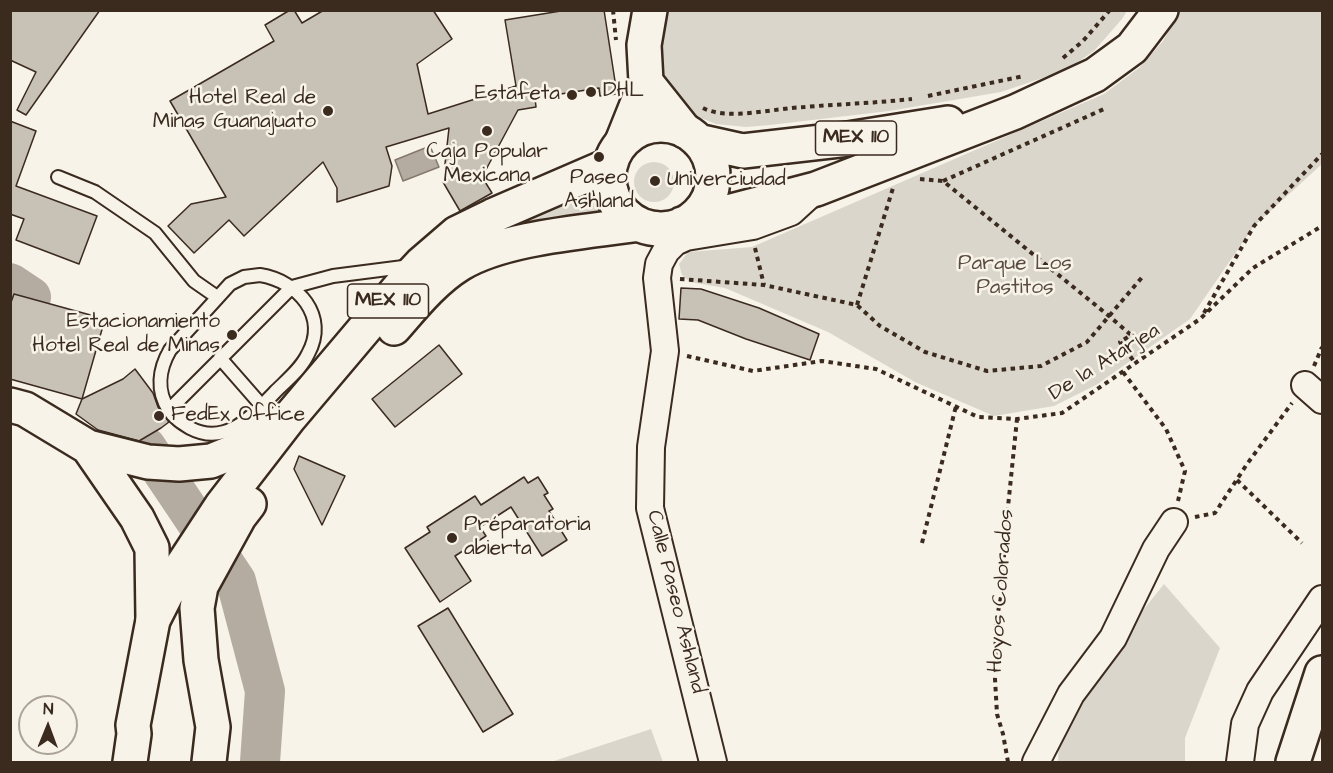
<!DOCTYPE html>
<meta charset="utf-8">
<style>
body{margin:0}
#map{position:relative;width:1333px;height:773px;overflow:hidden;background:#f7f3e8;font-family:"Architects Daughter",sans-serif}
canvas{display:block}
.frame{position:absolute;inset:0;border:12px solid #3b2a1e;pointer-events:none}
.north{position:absolute;left:18px;top:695px;width:60px;height:60px;box-sizing:border-box;background:#f7f3e8;border:2px solid #aca397;border-radius:50%;rotate:1deg;font-size:16px;font-weight:700;line-height:24px;text-align:center;color:#3b2a1e}
.north::after{content:'';display:block;margin:auto;width:21px;height:27px;background:#3b2a1e;clip-path:polygon(50% 0,100% 100%,50% 72%,0 100%)}
</style>
<div id="map">
<canvas width="1333" height="773"></canvas>
<div class="frame"></div>
<div class="north">N</div>
</div>
<script>
const context = document.querySelector('canvas').getContext('2d');
context.lineJoin = 'round';
function fill(path, color) { context.fillStyle = color; context.fill(path, 'evenodd'); }
function stroke(path, color, width, dash) { context.strokeStyle = color; context.lineWidth = width; context.lineCap = dash ? 'butt' : 'round'; context.setLineDash(dash || []); context.stroke(path); }
function drawText(font, color, halo, rows, align = 'center') {
  context.font = font + ' "Architects Daughter",sans-serif'; context.lineWidth = 5; context.setLineDash([]); context.textBaseline = 'middle'; context.strokeStyle = halo; context.fillStyle = color; for (const [text, x, y, turn = 0] of rows) {
    context.save(); context.translate(x, y); context.rotate((+turn || 0) * Math.PI / 180); context.textAlign = isNaN(turn) ? turn : align; if (halo) context.strokeText(text, 0, 0); context.fillText(text, 0, 0); context.restore();
  }
}
const green = new Path2D(`
 M661 11H1127L1122 19 1094 51 1066 70 1001 92 889 111 770 125 746 127 716 124 683 111 655 75Z
 M1180 11H1322V164L1254 226 1190 319 1096 385 1054 406 994 416 915 382 828 332 725 288 690 282 682 275 679 264 688 252 752 247 1104 94 1140 67 1163 41Z
 M634 182a20 20 0 1 1 40 0a20 20 0 1 1-40 0Z
 M602 184 610 208 491 241 487 236Z
 M1164 584 1220 648 1185 738V762H1058L1060 714Z
 M651 729 663 762H551Z`);
const water = new Path2D(`
 M430 146 439 167 403 181 395 160Z`);
const river = new Path2D(`
 M10 283 31 297
 M146 447 236 581 265 691 260 762`);
const building = new Path2D(`
 M10 10H100L26 115 17 110 36 72 10 60Z
 M290 10H294L302 23 324 10H433L452 39 417 64 428 114 516 86 505 20 567 10H604L617 94 600 96 599 88 535 98 536 107 518 110 482 177 492 193 460 211 443 182 449 128 386 147 392 166 389 186 337 202V188L323 162 244 236 229 220 194 253 168 226 191 204 226 197 170 101 274 41 265 25Z
 M10 121 36 131 16 186 97 216 79 264 16 240 24 219 10 214Z
 M681 288 701 289 759 308 819 334 810 360 746 339 698 320 679 319Z
 M14 294 105 319 82 399 10 379V305Z
 M439 345 462 374 395 427 372 399Z
 M135 369 153 393 158 407 169 422 161 428 139 441 98 430 76 414 82 399 123 379Z
 M299 456 345 476 322 525 294 469Z
 M524 477 528 483 538 477 548 493 544 495 553 509 549 511 567 540 542 556 511 507 480 527 486 536 455 556 471 581 440 602 405 548 430 532 427 527 475 496 481 505Z
 M448 608 513 714 483 732 418 626Z`);
const path = new Path2D(`
 M613 10 616 40
 M1063 58 1083 41 1110 10
 M928 96 1024 76
 M703 108C729 121 775 108 804 107 841 104 876 103 912 99
 M920 179 943 181 1109 316 1131 335 1120 342 1135 363
 M943 181 1104 109
 M755 248 764 285
 M680 279 764 285 857 305 880 326 925 352 987 371 1041 366 1087 342 1144 275
 M857 305 893 188
 M1204 313 1254 226 1322 154
 M687 356 753 371 822 361 876 369 978 417 1017 419 1062 413 1200 319 1253 268 1322 226
 M1314 366 1322 347
 M1123 372 1166 429 1185 471 1178 501
 M1237 480 1302 543
 M1195 517 1215 513 1247 464 1292 403
 M922 543 956 406
 M1008 762 1003 734 997 714 995 679 996 622 1004 582V546L1017 419`);
const lane = new Path2D(`
 M58 177 95 192 155 233 194 281 217 297
 M260 275C298 281 329 316 308 354 301 369 286 381 275 392 252 416 226 447 190 428 182 423 174 418 169 410 156 391 159 369 170 350L230 284 244 277Z
 M292 287 333 276 411 266
 M220 358 262 406
 M169 410 292 287`);
const street = new Path2D(`
 M1305 385 1322 400
 M713 762 650 508 651 447 665 351 657 278 659 264 666 251 675 242 686 237 753 226 791 212 814 191
 M1036 762 1071 694 1113 638 1156 549 1174 522
 M1240 762 1245 724 1260 691 1322 599`);
const secondary = new Path2D(`
 M646 82 685 131
 M622 142 646 82 644 45 650 10
 M10 405 25 409 88 447 148 462 179 464 211 461 243 448 285 420
 M88 447 137 518 152 548 153 620
 M1293 762 1322 673`);
const primary = new Path2D(`
 M609 177a52 52 0 1 1 104 0a52 52 0 1 1-104 0Z
 M698 141 743 151 848 139 948 123
 M682 224 816 189 1015 112 1095 75 1132 48 1161 10
 M394 328C414 305 434 280 460 264 505 237 586 232 639 224
 M130 762 134 734 133 725 153 620 176 575 222 505 290 417 405 281 421 264 457 233 492 216 610 165
 M209 762 213 727 201 660 197 608 201 586 239 517 249 504`);
const markers = [
 [591,92,6,"#3b2a1e"],
 [572,95,6,"#3b2a1e"],
 [328,111,6,"#3b2a1e"],
 [487,131,6,"#3b2a1e"],
 [599,157,6,"#3b2a1e"],
 [655,181,6,"#3b2a1e"],
 [232,335,6,"#3b2a1e"],
 [159,416,6,"#3b2a1e"],
 [452,538,6,"#3b2a1e"]
];
const shields = [
 [856,138,81],
 [388,301,81]
];
const shieldNames = [
 ["MEX 110",856,138],
 ["MEX 110",388,301]
];
const poiNames = [
 ["DHL",603,92],
 ["Estafeta",560,95,"right"],
 ["Hotel Real de",316,99,"right"],
 ["Minas Guanajuato",316,123,"right"],
 ["Caja Popular",487,153,"center"],
 ["Mexicana",487,177,"center"],
 ["Paseo",599,179,"center"],
 ["Ashland",599,203,"center"],
 ["Univerciudad",667,181],
 ["Estacionamiento",220,323,"right"],
 ["Hotel Real de Minas",220,347,"right"],
 ["FedEx Office",171,416],
 ["Préparatoria",464,526],
 ["abierta",464,550]
];
const parkNames = [
 ["Parque Los",1015,265],
 ["Pastitos",1015,289]
];
const streetNames = [
 ["De la Atarjea",1105,363,-32],
 ["Hoyos Colorados",1002,591,-86],
 ["Calle Paseo Ashland",675,602,76]
];
fill(green, '#dbd6cb');
fill(water, '#b4aca0');
stroke(water, '#84786c', 1.5);
stroke(river, '#b4aca0', 40);
fill(building, '#c8c1b6');
stroke(building, '#3b2a1e', 1.5);
stroke(lane, '#3b2a1e', 16);
stroke(street, '#3b2a1e', 30);
stroke(secondary, '#3b2a1e', 38);
stroke(primary, '#3b2a1e', 38);
stroke(path, '#3b2a1e', 4, [4.5, 4.5]);
stroke(lane, '#f7f3e8', 12);
stroke(street, '#f7f3e8', 26);
stroke(secondary, '#f7f3e8', 33);
stroke(primary, '#f7f3e8', 33);
for (const [x, y, r, color] of markers) { const dot = new Path2D(); dot.arc(x, y, r, 0, 2 * Math.PI); context.fillStyle = color; context.fill(dot); stroke(dot, '#f7f3e8', 2); }
for (const [x, y, w] of shields) { const box = new Path2D(); box.roundRect(x - w / 2, y - 17, w, 34, 4.5); context.fillStyle = '#f7f3e8'; context.fill(box); stroke(box, '#3b2a1e', 1.5); }
drawText('bold 20px', '#3b2a1e', null, shieldNames);
drawText('21px', '#3b2a1e', '#f7f3e8', poiNames, 'left');
drawText('21px', '#5b4c41', '#f7f3e8', parkNames);
drawText('21px', '#3b2a1e', '#f7f3e8', streetNames);
</script>
